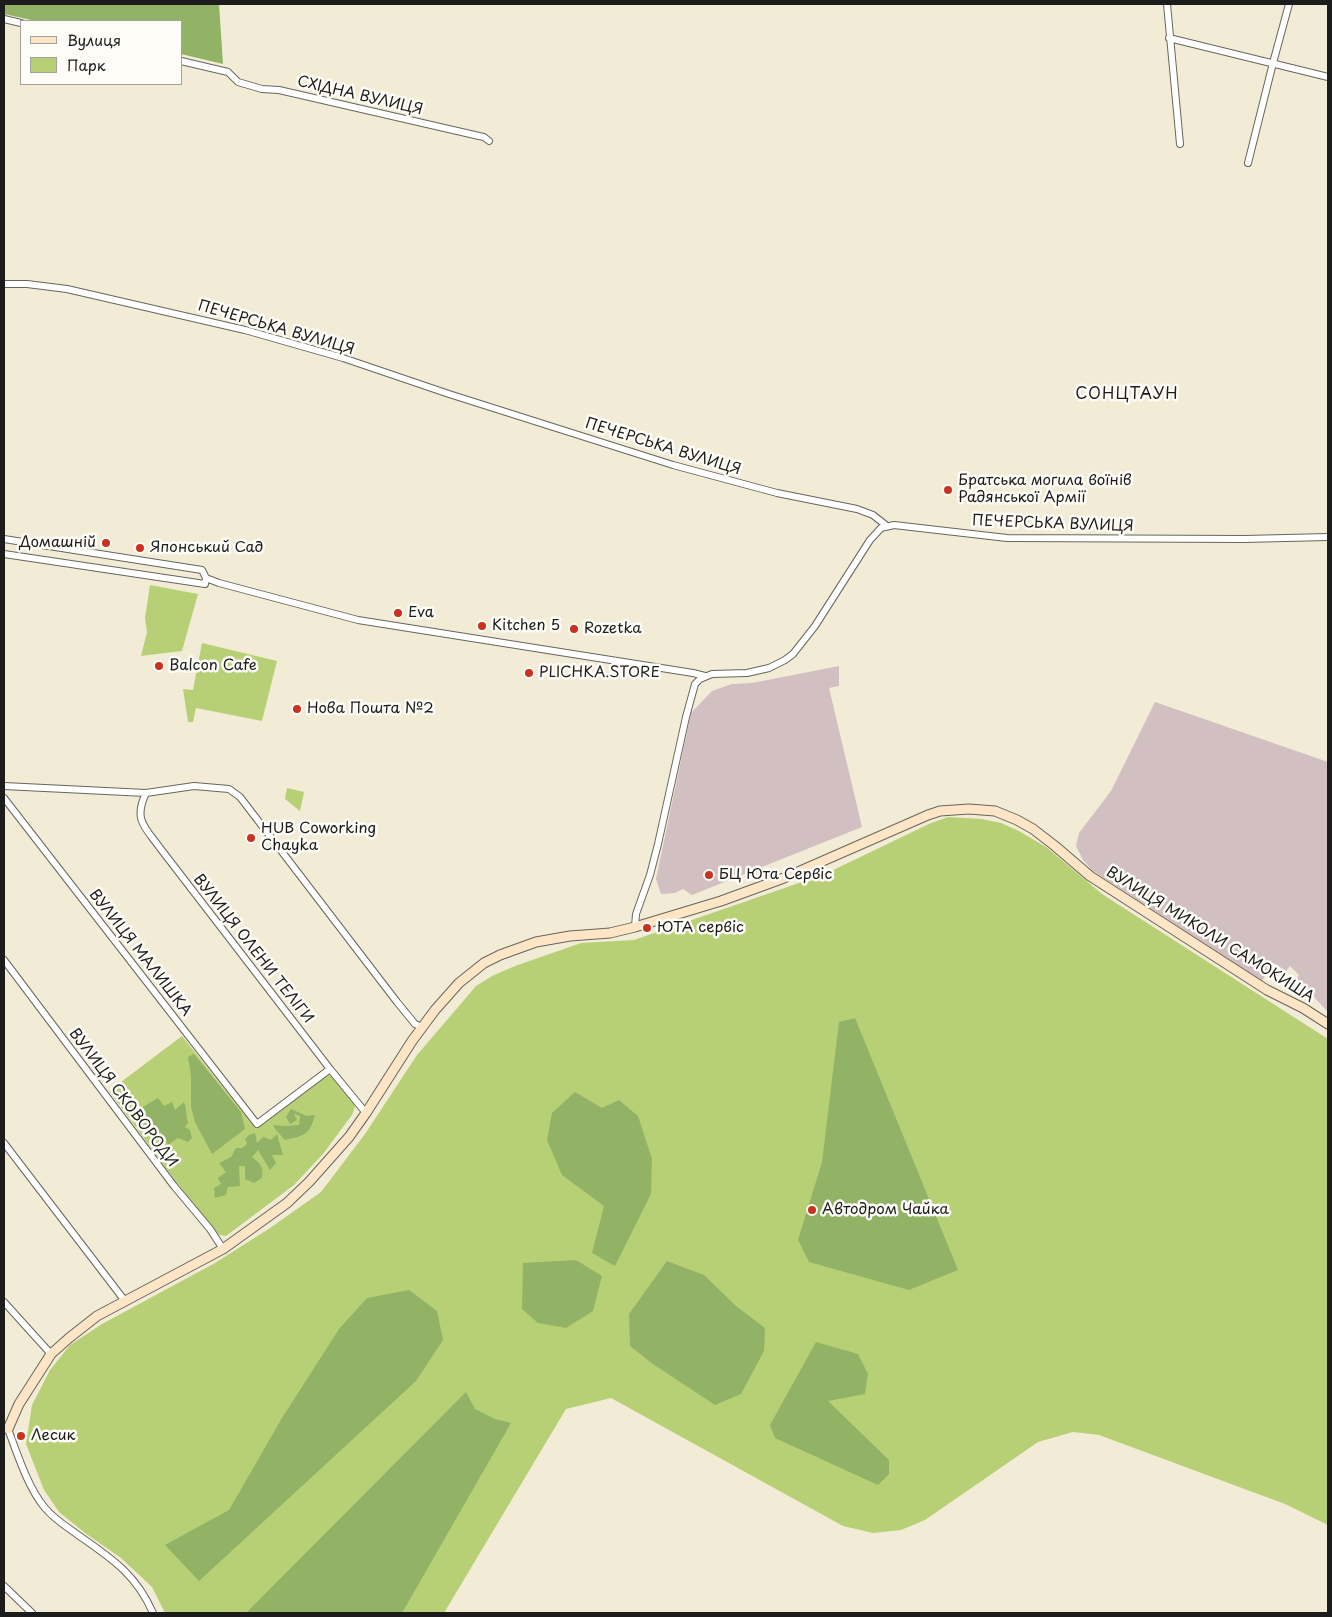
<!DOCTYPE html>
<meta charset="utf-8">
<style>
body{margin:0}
#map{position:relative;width:1332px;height:1617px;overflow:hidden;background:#f2ecd7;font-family:"Playpen Sans",sans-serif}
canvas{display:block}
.frame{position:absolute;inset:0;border:5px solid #1c1c1c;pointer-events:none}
.legend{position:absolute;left:20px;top:20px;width:162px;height:65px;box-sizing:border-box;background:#fdfcf7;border:1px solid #a3a29f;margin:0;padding:6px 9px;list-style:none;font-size:15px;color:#1c1c1c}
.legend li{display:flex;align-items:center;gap:10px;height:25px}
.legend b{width:25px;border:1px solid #a3a29f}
</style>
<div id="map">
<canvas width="1332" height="1617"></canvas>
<div class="frame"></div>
<ul class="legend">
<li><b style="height:6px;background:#fde5c5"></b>Вулиця</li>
<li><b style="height:14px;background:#b8d075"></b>Парк</li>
</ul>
</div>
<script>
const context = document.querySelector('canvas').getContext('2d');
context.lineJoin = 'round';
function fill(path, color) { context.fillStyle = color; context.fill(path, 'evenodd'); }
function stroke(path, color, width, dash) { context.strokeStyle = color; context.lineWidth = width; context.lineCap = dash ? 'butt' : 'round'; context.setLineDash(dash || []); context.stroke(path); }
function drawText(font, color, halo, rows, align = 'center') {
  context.font = font + ' "Playpen Sans",sans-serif'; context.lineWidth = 5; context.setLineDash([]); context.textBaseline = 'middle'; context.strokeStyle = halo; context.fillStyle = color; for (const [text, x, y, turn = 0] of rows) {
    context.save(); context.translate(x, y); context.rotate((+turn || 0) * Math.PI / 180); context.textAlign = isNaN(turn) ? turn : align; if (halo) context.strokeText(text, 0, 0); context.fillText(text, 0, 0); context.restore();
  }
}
const industrial = new Path2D(`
 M839 666V686L829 688 862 827 692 895 683 889 675 893 661 894 656 879 691 713 712 691 732 684 752 683Z
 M1155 702 1328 762V1012L1297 979 1299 975 1290 966 1286 971 1274 963 1262 981 1093 871 1083 860 1076 846 1079 833 1111 791Z`);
const green = new Path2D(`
 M150 585 198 594 182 651 141 656 147 632 145 618Z
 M202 643 277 661 262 721 196 708 193 722H188L183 689 193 690Z
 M287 788 304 792 300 811 285 799Z
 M948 817 982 819 1001 823 1019 831 1046 847 1102 894 1328 1039V1525L1285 1504 1099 1435 1073 1432 1038 1442 925 1520 901 1530 873 1533 843 1526 611 1398 566 1409 444 1613H165L152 1587 121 1558 85 1533 59 1512 44 1490 26 1444 32 1405 50 1370 70 1345 102 1324 215 1263 270 1228 321 1192 365 1134 417 1055 476 986 492 976 515 966 581 943 634 940 825 874 931 823Z
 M182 1036 256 1129 327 1075 333 1076 352 1099 355 1107 352 1115 323 1154 294 1185 226 1236 219 1235 180 1187 109 1091Z`);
const forest = new Path2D(`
 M4 4H219L223 64 181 54V21H36L4 14Z
 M855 1018 958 1270 909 1290 809 1262 798 1240 822 1162 839 1022Z
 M194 1054 241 1112 245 1129 212 1154 195 1122 191 1107V1076L188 1057Z
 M575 1092 602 1108 619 1100 638 1116 652 1159 651 1194 615 1266 592 1253 604 1206 562 1175 547 1140 552 1113Z
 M158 1098 164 1106 172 1102 175 1110 184 1102C187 1109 186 1116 188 1123L185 1127 190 1130 192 1138 188 1142 178 1138 168 1145 161 1132 153 1140 146 1133 143 1107Z
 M291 1109 307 1116 315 1115C309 1136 305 1135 285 1140L276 1130 273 1125 284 1126 299 1125 300 1116 294 1114 297 1120 290 1124 286 1117Z
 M255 1133 257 1143 263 1137 271 1140 277 1134 283 1155H272L276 1163 270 1170 258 1150 252 1157C260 1163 264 1167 262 1178L254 1183 245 1179V1166H239L240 1186 228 1187 226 1195 215 1198 214 1188 221 1184 218 1178 226 1172 219 1163 231 1157 236 1148H242L247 1144 245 1139 249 1135Z
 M576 1260 602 1276 593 1311 566 1328 538 1323 522 1309 523 1263Z
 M667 1261 704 1275 736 1306 765 1328 764 1351 741 1394 715 1405 653 1364 630 1346 629 1314Z
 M409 1290 437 1311 443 1340 416 1381 199 1581 165 1545 229 1510 282 1418 339 1329 367 1298Z
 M816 1342 858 1354 868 1374 865 1394 828 1401 889 1460V1474L878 1485 775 1438 770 1425Z
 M466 1392 475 1409 495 1419 511 1423 402 1613H246Z`);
const street = new Path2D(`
 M1167 4 1180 144
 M4 19 21 23
 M1169 38 1328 77
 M181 61 228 72 238 82 262 89 279 90 479 136 484 137 489 141
 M1248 163 1273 63 1289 4
 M4 284H27L67 289 245 330 343 358 449 394 673 465 777 493 857 509 873 515 887 526
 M4 539 202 570 206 578 219 583 358 620 693 673 705 676
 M4 554 205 584 206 578
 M4 786 146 793 194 786 229 789 240 797 397 1002 415 1024 422 1027
 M146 793C133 820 145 827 160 848L330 1069 366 1113
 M4 798 257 1124 330 1069
 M635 927 636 914 650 875 658 844 686 717 695 684 700 679 712 674 747 673 769 668 785 660 793 654 815 626 870 540 881 528 894 525 1007 538 1244 539 1328 537
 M4 960 174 1186 210 1229 223 1249
 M4 1143 125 1301
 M4 1302 51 1354
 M8 1429C17 1453 28 1488 45 1508 54 1519 67 1527 78 1535 111 1558 136 1574 153 1613
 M4 1586 32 1613`);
const secondary = new Path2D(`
 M8 1429 19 1404 51 1354 69 1338 97 1316 223 1249 287 1203 309 1182 349 1137 366 1113 412 1041 435 1010 459 983 484 963 500 955 536 942 570 936 610 933 635 927 721 901 784 878 928 815 940 811 969 809 995 811 1017 820 1033 829 1055 846 1090 876 1267 990 1303 1008 1328 1024`);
const markers = [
 [948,490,5,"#c8321e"],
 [106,543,5,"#c8321e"],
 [140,548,5,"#c8321e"],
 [398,613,5,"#c8321e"],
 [482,626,5,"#c8321e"],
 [574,629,5,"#c8321e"],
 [159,666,5,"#c8321e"],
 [529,673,5,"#c8321e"],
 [297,709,5,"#c8321e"],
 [251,838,5,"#c8321e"],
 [709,875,5,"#c8321e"],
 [647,928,5,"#c8321e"],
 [812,1210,5,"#c8321e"],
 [21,1436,5,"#c8321e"]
];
const streetNames = [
 ["СХІДНА ВУЛИЦЯ",360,96,13],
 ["ПЕЧЕРСЬКА ВУЛИЦЯ",276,328,16],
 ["ПЕЧЕРСЬКА ВУЛИЦЯ",663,447,17],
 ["ПЕЧЕРСЬКА ВУЛИЦЯ",1053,524,2],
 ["ВУЛИЦЯ МИКОЛИ САМОКИША",1210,935,32],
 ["ВУЛИЦЯ ОЛЕНИ ТЕЛІГИ",253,949,52],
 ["ВУЛИЦЯ МАЛИШКА",140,953,52],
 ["ВУЛИЦЯ СКОВОРОДИ",123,1098,53]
];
const poiNames = [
 ["Братська могила воїнів",958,481],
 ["Радянської Армії",958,498],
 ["Домашній",96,543,"right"],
 ["Японський Сад",150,548],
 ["Eva",408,613],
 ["Kitchen 5",492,626],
 ["Rozetka",584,629],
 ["Balcon Cafe",169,666],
 ["PLICHKA.STORE",539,673],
 ["Нова Пошта №2",307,709],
 ["HUB Coworking",261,829],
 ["Chayka",261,846],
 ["БЦ Юта Сервіс",719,875],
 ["ЮТА сервіс",657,928],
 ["Автодром Чайка",822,1210],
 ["Лесик",31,1436]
];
const neighbourhoodNames = [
 ["СОНЦТАУН",1127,395]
];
fill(industrial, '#d2bfc1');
fill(green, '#b8d075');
fill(forest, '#92b266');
stroke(street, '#67655d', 8);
stroke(secondary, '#67655d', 11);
stroke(street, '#fff', 6);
stroke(secondary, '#fde5c5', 9);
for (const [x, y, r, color] of markers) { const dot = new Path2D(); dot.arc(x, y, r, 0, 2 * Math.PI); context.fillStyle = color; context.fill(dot); stroke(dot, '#fdfcf7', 2); }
drawText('15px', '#1c1c1c', '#fdfcf7', streetNames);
drawText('15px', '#1c1c1c', '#fdfcf7', poiNames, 'left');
context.letterSpacing = '1px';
drawText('16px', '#1c1c1c', '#fdfcf7', neighbourhoodNames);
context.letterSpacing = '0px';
</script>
